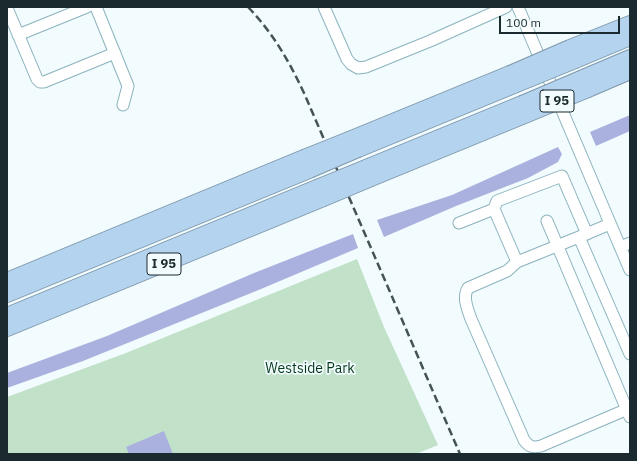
<!DOCTYPE html>
<style>
body{margin:0}
#map{position:relative;width:637px;height:461px;overflow:hidden;background:#f2fbfd;font-family:"IBM Plex Sans",sans-serif}
canvas{display:block}
.frame{position:absolute;inset:0;border:8px solid #1a2a2e;pointer-events:none}
.scale{position:absolute;left:499px;top:16px;width:121px;height:18px;box-sizing:border-box;border:2px solid #1a2a2e;border-top:0;padding-left:5px;font-size:12px;line-height:14px;white-space:nowrap;color:#1a2a2e;-webkit-text-stroke:3px #f2fbfd;paint-order:stroke}
</style>
<div id="map">
<canvas width="637" height="461"></canvas>
<div class="frame"></div>
<div class="scale">100 m</div>
</div>
<script>
const context = document.querySelector('canvas').getContext('2d');
context.lineJoin = 'round';
function fill(path, color) { context.fillStyle = color; context.fill(path, 'evenodd'); }
function stroke(path, color, width, dash) { context.strokeStyle = color; context.lineWidth = width; context.lineCap = dash ? 'butt' : 'round'; context.setLineDash(dash || []); context.stroke(path); }
function drawText(font, color, halo, rows, align = 'center') {
  context.font = font + ' "IBM Plex Sans",sans-serif'; context.lineWidth = 3.5; context.setLineDash([]); context.textBaseline = 'middle'; context.strokeStyle = halo; context.fillStyle = color; for (const [text, x, y, turn = 0] of rows) {
    context.save(); context.translate(x, y); context.rotate((+turn || 0) * Math.PI / 180); context.textAlign = isNaN(turn) ? turn : align; if (halo) context.strokeText(text, 0, 0); context.fillText(text, 0, 0); context.restore();
  }
}
const green = new Path2D(`
 M357 259 384 327 438 445 416 454H7V397L126 353Z`);
const water = new Path2D(`
 M630 115V131L596 146 590 132Z
 M558 147 562 154 558 162 528 178 456 206 384 237 377 220 452 195Z
 M353 234 358 248 261 289 83 361 7 388V373L107 336 254 273Z
 M164 431 173 454H129L126 447Z`);
const minor = new Path2D(`
 M96 7 128 86 123 105
 M324 7 347 59 351 64 358 68 366 67 430 41 506 7
 M518 7 630 270
 M7 8 37 79 40 82H44L115 53
 M18 35 87 7
 M494 209 497 201 562 176 587 234
 M547 221 630 417
 M459 223 494 209 517 262 579 237
 M610 224 579 237 630 354
 M620 247 630 243
 M517 262 507 271 468 288C462 297 468 310 471 319L524 440C529 447 533 448 541 446L630 408`);
const highway = new Path2D(`
 M570 48 630 24
 M575 60 630 37
 M583 78 630 58
 M588 89 630 71
 M354 138 510 74
 M358 149 514 85
 M366 168 522 104
 M371 178 527 114
 M7 281 304 158
 M7 294 309 170
 M7 316 317 188
 M7 328 321 199`);
const rail = new Path2D(`
 M248 7C273 33 289 61 304 93L460 454`);
const highwayBridge = new Path2D(`
 M510 74 570 48
 M514 85 575 60
 M522 104 583 78
 M527 114 588 89
 M304 158 354 138
 M309 170 358 149
 M317 188 366 168
 M321 199 371 178`);
const shields = [
 [557,101,34],
 [164,264,34]
];
const shieldNames = [
 ["I 95",557,101],
 ["I 95",164,264]
];
const parkNames = [
 ["Westside Park",310,369]
];
fill(green, '#c1e1c8');
fill(water, '#aab1df');
stroke(minor, '#8ab3bd', 13);
stroke(highway, '#7e98ab', 18);
stroke(minor, '#fff', 11);
stroke(highway, '#b4d3ef', 16);
stroke(rail, '#445356', 2.5, [8, 4]);
stroke(highwayBridge, '#7e98ab', 18, []);
stroke(highwayBridge, '#b4d3ef', 16);
for (const [x, y, w] of shields) { const box = new Path2D(); box.roundRect(x - w / 2, y - 11, w, 22, 3); context.fillStyle = '#f2fbfd'; context.fill(box); stroke(box, '#1a2a2e', 1); }
drawText('bold 13px', '#1a2a2e', null, shieldNames);
drawText('14px', '#04391a', '#f2fbfd', parkNames);
</script>
